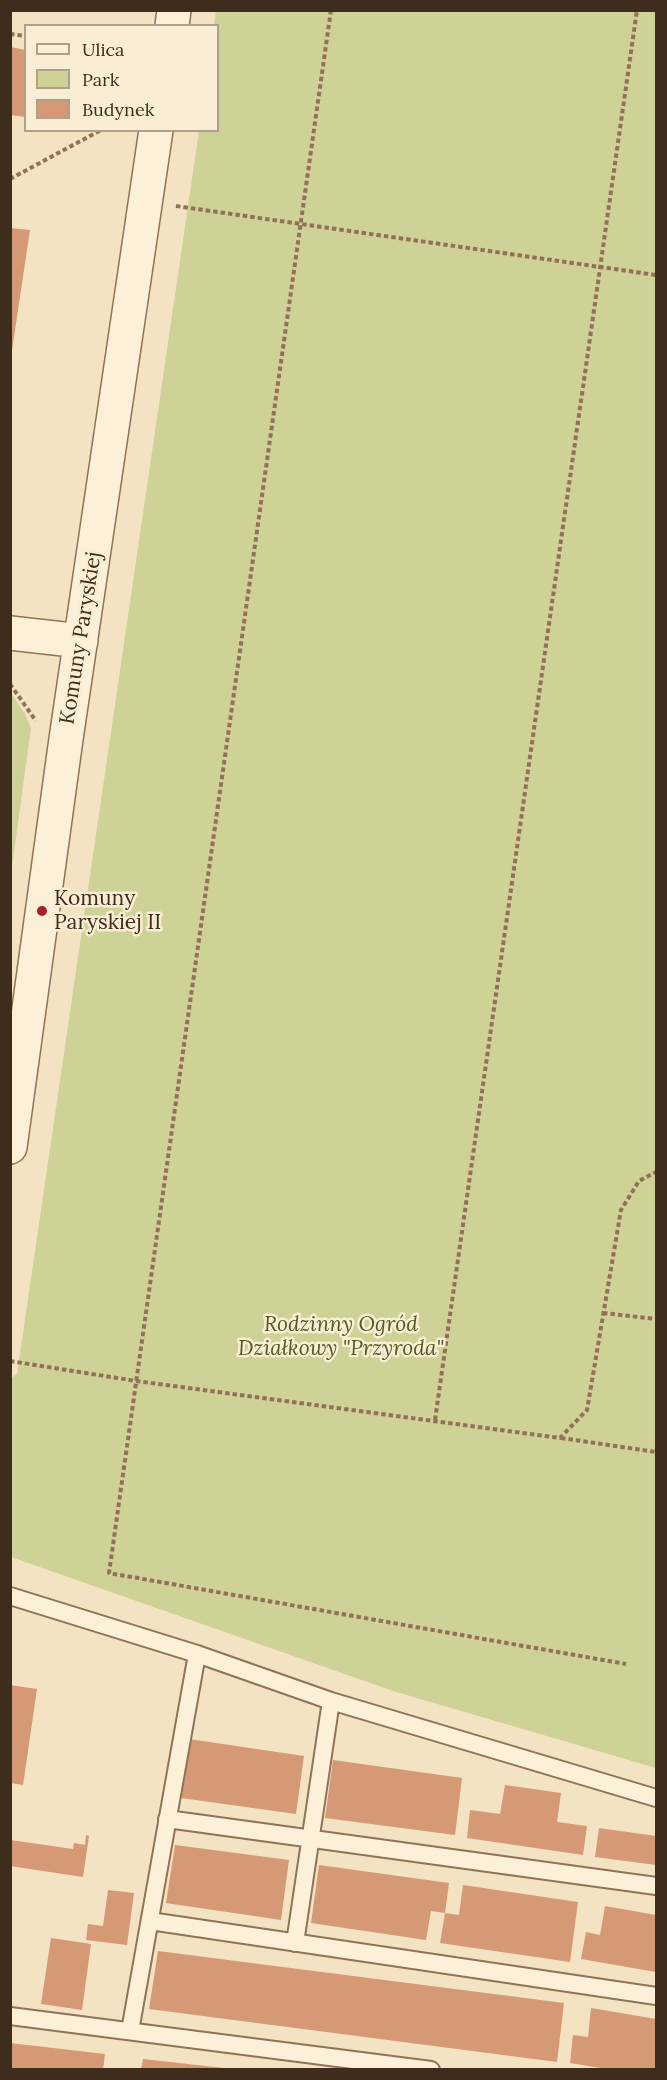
<!DOCTYPE html>
<meta charset="utf-8">
<style>
body{margin:0}
#map{position:relative;width:667px;height:2080px;overflow:hidden;background:#f3e3c3;font-family:Lora,serif}
canvas{display:block}
.frame{position:absolute;inset:0;border:12px solid #3e2c1d;pointer-events:none}
.legend{position:absolute;left:24px;top:24px;width:195px;height:108px;box-sizing:border-box;background:#f9edd4;border:2px solid #aea08b;margin:0;padding:8px 10px;list-style:none;font-size:18px;color:#3e2c1d}
.legend li{display:flex;align-items:center;gap:12px;height:30px}
.legend b{width:30px;border:2px solid #aea08b}
</style>
<div id="map">
<canvas width="667" height="2080"></canvas>
<div class="frame"></div>
<ul class="legend">
<li><b style="height:8px;background:#fcf0d8"></b>Ulica</li>
<li><b style="height:16px;background:#ced296"></b>Park</li>
<li><b style="height:16px;background:#d59975"></b>Budynek</li>
</ul>
</div>
<script>
const context = document.querySelector('canvas').getContext('2d');
context.lineJoin = 'round';
function fill(path, color) { context.fillStyle = color; context.fill(path, 'evenodd'); }
function stroke(path, color, width, dash) { context.strokeStyle = color; context.lineWidth = width; context.lineCap = dash ? 'butt' : 'round'; context.setLineDash(dash || []); context.stroke(path); }
function drawText(font, color, halo, rows, align = 'center') {
  context.font = font + ' Lora,serif'; context.lineWidth = 5; context.setLineDash([]); context.textBaseline = 'middle'; context.strokeStyle = halo; context.fillStyle = color; for (const [text, x, y, turn = 0] of rows) {
    context.save(); context.translate(x, y); context.rotate((+turn || 0) * Math.PI / 180); context.textAlign = isNaN(turn) ? turn : align; if (halo) context.strokeText(text, 0, 0); context.fillText(text, 0, 0); context.restore();
  }
}
const green = new Path2D(`
 M216 11H656V1768L393 1691 11 1557V1378L17 1374 199 131 218 130V26L214 25Z
 M11 693 25 714 31 728 11 874Z`);
const building = new Path2D(`
 M10 47 26 50V117L10 115Z
 M10 228 30 230 12 350 10 349Z
 M10 1685 37 1689 23 1785 10 1783Z
 M189 1739 304 1756 296 1814 181 1798Z
 M333 1760 462 1778 455 1835 325 1818Z
 M505 1785 561 1793 557 1822 587 1826 583 1855 467 1838 470 1810 500 1814Z
 M599 1828 656 1836V1865L595 1857Z
 M86 1835 89 1836 83 1877 10 1866V1840L73 1849 74 1843 85 1845Z
 M175 1845 289 1860 281 1920 166 1903Z
 M319 1865 449 1883 445 1913 431 1911 426 1940 311 1923Z
 M463 1885 578 1902 570 1962 440 1943 445 1913 459 1915Z
 M108 1890 134 1893 127 1945 86 1940 88 1924 103 1926Z
 M605 1906 656 1915V1972L581 1959 586 1932 600 1935Z
 M51 1938 91 1944 82 2010 41 2004Z
 M158 1951 564 2003 557 2062 149 2009Z
 M591 2008 656 2019V2070H612L570 2063 573 2035 588 2037Z
 M10 2043 105 2054 103 2070H10Z
 M143 2059 224 2068V2070H141Z`);
const path = new Path2D(`
 M331 10 109 1573 626 1664
 M10 34 26 36
 M10 179 101 130
 M176 206 656 275
 M10 684 36 721
 M603 1313 656 1319
 M10 1361 136 1381 560 1438 587 1410 621 1210 639 1181 656 1172
 M435 1420 637 10
 M561 1438 656 1452`);
const lane = new Path2D(`
 M10 1596 197 1654
 M167 1819 656 1886
 M150 1921 656 1996
 M295 1943 331 1701
 M10 2016 431 2070
 M130 2031 197 1654 331 1701 656 1798`);
const street = new Path2D(`
 M172 26 174 10
 M10 633 81 641
 M10 1147 66 739 156 130`);
const markers = [
 [42,911,6,"#a52127"]
];
const streetNames = [
 ["Komuny Paryskiej",81,638,-81]
];
const poiNames = [
 ["Komuny",54,899],
 ["Paryskiej II",54,923]
];
const parkNames = [
 ["Rodzinny Ogród",341,1325],
 ["Działkowy \"Przyroda\"",341,1349]
];
fill(green, '#ced296');
fill(building, '#d59975');
stroke(lane, '#907357', 20);
stroke(street, '#907357', 36);
stroke(path, '#907357', 4, [4.5, 3]);
stroke(lane, '#fcf0d8', 16);
stroke(street, '#fcf0d8', 33);
for (const [x, y, r, color] of markers) { const dot = new Path2D(); dot.arc(x, y, r, 0, 2 * Math.PI); context.fillStyle = color; context.fill(dot); stroke(dot, '#f9edd4', 2); }
drawText('21px', '#3e2c1d', '#f9edd4', streetNames);
drawText('21px', '#3e2c1d', '#f9edd4', poiNames, 'left');
drawText('italic 21px', '#505d21', '#f9edd4', parkNames);
</script>
